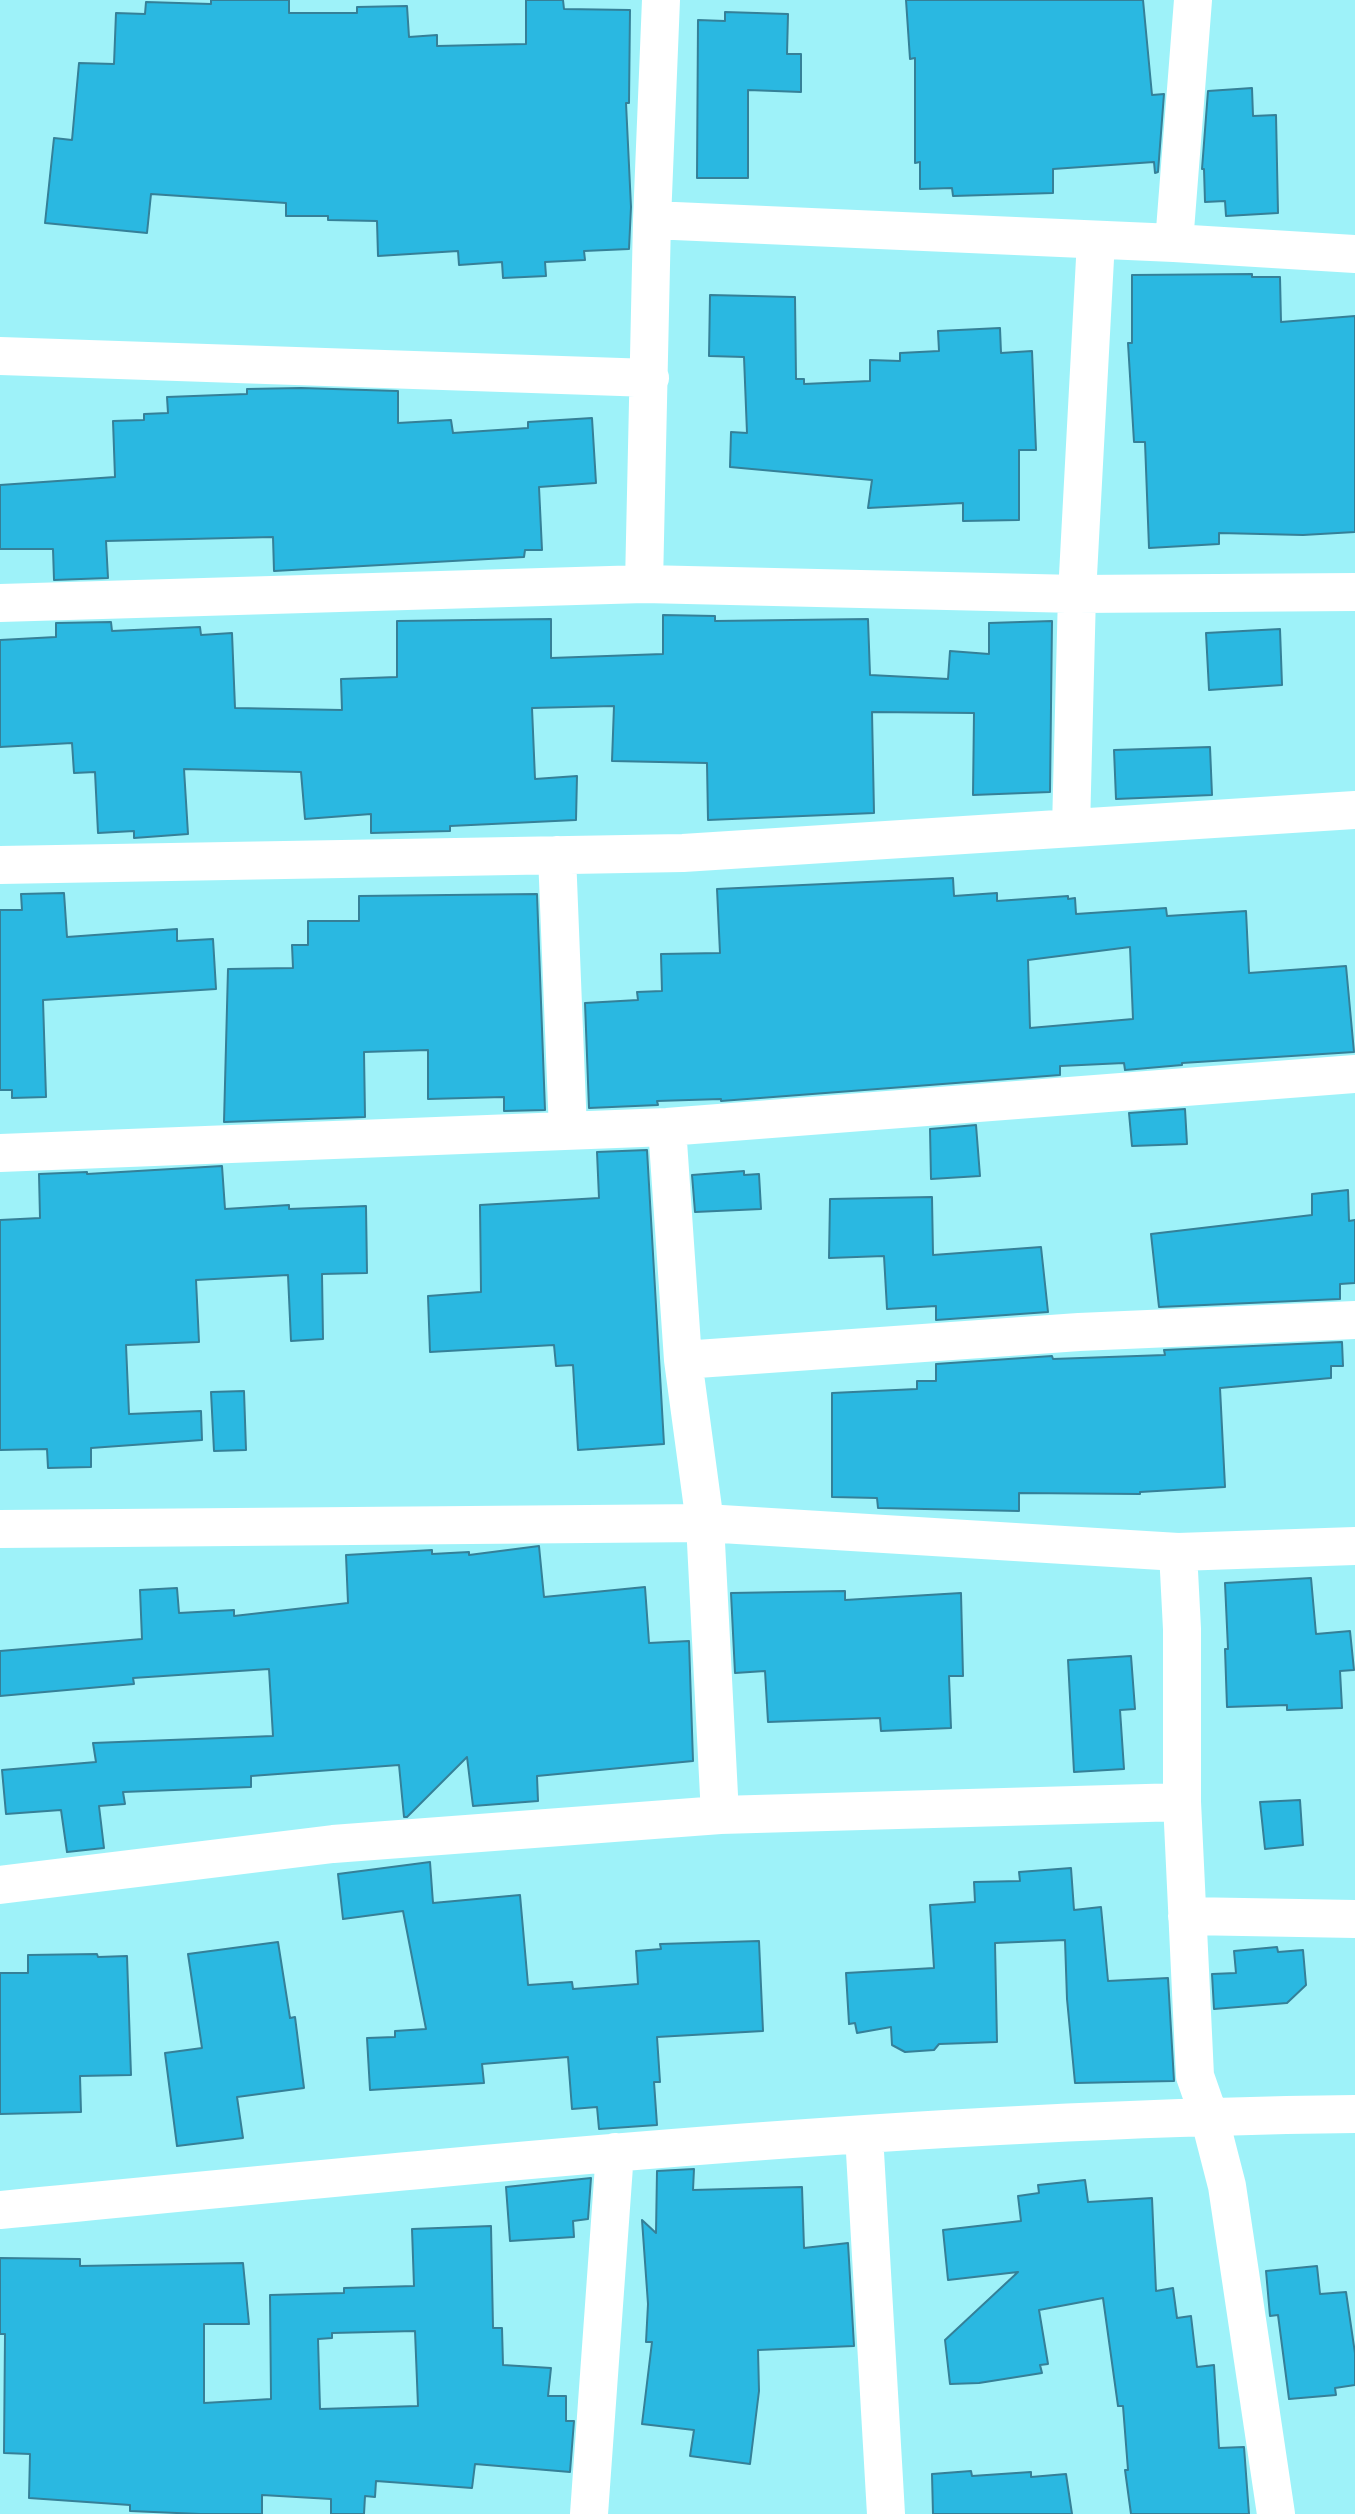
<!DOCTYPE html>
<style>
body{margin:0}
canvas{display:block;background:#9ef2f9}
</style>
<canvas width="1355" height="2514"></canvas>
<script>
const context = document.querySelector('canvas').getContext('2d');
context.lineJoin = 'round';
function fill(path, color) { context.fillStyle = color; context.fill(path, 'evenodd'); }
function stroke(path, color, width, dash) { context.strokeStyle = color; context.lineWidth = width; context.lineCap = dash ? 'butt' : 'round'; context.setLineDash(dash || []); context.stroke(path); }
const building = new Path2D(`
 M211 0H289V13H357V7L407 6 409 37 437 35V46L526 44V0H563L564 9 630 10 629 103H626L631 207 629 249 584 251 585 260 545 262 546 276 503 278 502 262 459 265 458 251 378 256 377 221 328 220V216H286V203L151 194 147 233 45 223 54 138 72 140 79 63 114 64 116 13 145 14 146 2 211 4Z
 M906 0H1143L1152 95 1164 94 1158 172 1155 173 1154 162 1053 169V193L953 196 952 188 920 189V162L915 163V58L910 59Z
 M725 12 788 14 787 54H801V92L748 90V178H697L698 20 725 21Z
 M1252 88 1253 116 1276 115 1278 213 1226 216 1225 201 1205 202 1204 169H1202L1208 91Z
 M1252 274V277H1280L1281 322 1355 316V532L1303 535 1219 533V544L1149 548 1145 442H1134L1128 343H1132V275Z
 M710 295 795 297 796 379H804V384L870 381V360L900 361V353L939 351 938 331 1000 328 1001 353 1032 351 1036 450H1019V520L963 521V503L868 508 872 480 730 467 731 432 747 433 744 357 709 356Z
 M301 388 398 391V423L451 420 453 433 528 428V422L592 418 596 483 539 487 542 550H525L524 557 274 571 273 537 106 541 108 578 54 580 53 549H0V485L115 477 113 421 144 420V414L168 413 167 397 247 394V389Z
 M663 615 715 616V621L868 619 870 675 948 679 950 651 989 654V623L1052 621 1050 792 973 795 974 713 872 712 874 813 708 820 707 763 612 761 614 706 532 708 535 779 577 776 576 820 450 826V831L371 833V814L305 819 301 772 184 769 188 834 134 838V831L98 833 95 772 74 773 72 743 0 747V640L56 637V623L111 622 112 631 200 627 201 635 232 633 235 708 342 710 341 679 397 677V621L551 619V658L663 654Z
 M1280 629 1282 685 1209 690 1206 633Z
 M1210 747 1212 795 1116 799 1114 750Z
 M953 878 954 896 997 893V901L1068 896V899L1075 898 1076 914 1166 908 1167 916 1246 911 1249 973 1346 966 1354 1052 1182 1063V1065L1125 1070 1124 1063 1060 1066V1075L721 1101V1099L657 1101 658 1105 589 1108 585 1003 638 1000 637 992 662 991 661 954 720 953 717 889ZM1130 947 1133 1019 1030 1028 1028 960Z
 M64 893 67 937 177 929V941L213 939 216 989 43 1000 46 1097 12 1098V1090H0V910H22L21 894Z
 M537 894 545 1110 504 1111V1097L428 1099V1050L364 1052 365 1117 224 1122 228 969 293 968 292 945H308V921H359V896Z
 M1185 1109 1187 1144 1132 1146 1129 1113Z
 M976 1125 980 1176 931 1179 930 1129Z
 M647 1150 664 1444 578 1450 573 1365 556 1366 554 1345 430 1352 428 1296 481 1292 480 1205 599 1198 597 1152Z
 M222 1166 225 1209 289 1205V1209L366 1206 367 1273 322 1274 323 1339 291 1341 288 1275 196 1280 199 1342 126 1345 129 1414 201 1411 202 1440 91 1448V1467L48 1468 47 1449 0 1450V1220L40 1218 39 1174 87 1172V1174Z
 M744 1171V1175L759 1174 761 1209 695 1212 692 1175Z
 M1348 1190 1349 1221 1355 1220V1283L1340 1284V1299L1159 1307 1151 1234 1312 1215V1194Z
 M932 1197 933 1255 1041 1247 1048 1312 936 1320V1306L887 1309 884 1256 829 1258 830 1199Z
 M1342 1342 1343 1366H1331V1378L1220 1388 1225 1487 1140 1492V1494L1019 1493V1511L878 1508 877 1498 832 1497V1393L917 1389V1381H936V1364L1052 1356 1053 1359 1165 1355 1164 1350Z
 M244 1391 246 1450 214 1451 211 1392Z
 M539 1546 544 1597 645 1587 649 1643 689 1641 693 1761 537 1776 538 1801 473 1806 467 1757 407 1817H404L399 1765 251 1776V1787L123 1792 125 1804 99 1806 104 1848 67 1852 61 1810 6 1814 2 1770 96 1762 93 1743 273 1736 269 1669 133 1678 134 1684 0 1696V1651L142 1639 140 1590 177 1588 179 1613 234 1610V1616L348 1603 346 1555 432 1550V1554L469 1552V1555Z
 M1311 1578 1316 1634 1350 1631 1354 1670 1340 1671 1342 1708 1287 1710V1705L1227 1707 1225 1649H1228L1225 1583Z
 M845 1591V1600L961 1593 963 1676H949L951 1728 881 1731 880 1718 768 1722 765 1671 735 1673 731 1593Z
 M1131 1656 1135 1709 1120 1710 1124 1769 1074 1772 1068 1660Z
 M1300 1800 1303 1845 1265 1849 1260 1802Z
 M430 1862 433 1903 520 1895 528 1985 572 1982 573 1989 638 1984 636 1951 661 1949 660 1944 759 1941 763 2031 657 2037 660 2082H654L657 2125 599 2129 597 2107 572 2109 568 2057 482 2064 484 2083 370 2090 367 2038 395 2037V2031L426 2029 403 1911 343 1919 338 1874Z
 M1071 1868 1074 1910 1101 1907 1108 1981 1168 1978 1174 2081 1075 2083 1067 1999 1065 1940 995 1943 997 2042 939 2044 934 2050 905 2052 892 2045 891 2027 857 2033 855 2023 849 2024 846 1973 934 1968 930 1905 975 1902 974 1882 1020 1881 1019 1872Z
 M278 1942 290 2018 295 2017 304 2088 237 2097 243 2138 177 2146 165 2053 202 2048 188 1954Z
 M1277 1947 1278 1952 1303 1950 1306 1985 1287 2003 1214 2009 1212 1974 1236 1973 1234 1951Z
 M97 1954 98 1957 127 1956 131 2075 80 2076 81 2112 0 2114V1973H28V1955Z
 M694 2169 693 2190 802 2187 804 2248 848 2243 854 2346 758 2350 759 2391 750 2464 690 2456 694 2430 642 2424 652 2342H646L648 2304 642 2220 656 2233 657 2171Z
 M591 2178 588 2219 573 2221 574 2237 510 2241 506 2187Z
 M1085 2180 1088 2202 1152 2198 1156 2291 1173 2288 1177 2318 1191 2316 1197 2367 1214 2365 1219 2448 1244 2447 1249 2514H1131L1125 2470H1128L1123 2406H1118L1103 2298 1039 2310 1048 2364 1040 2365 1042 2373 979 2383 950 2384 945 2340 1018 2272 948 2280 943 2230 1021 2221 1018 2196 1039 2193 1038 2185Z
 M491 2226 493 2328H502L503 2365 551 2368 548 2396H566V2421H574L570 2472 475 2464 472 2488 376 2481 375 2497 365 2496 364 2514H331V2499L262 2495V2514H200L130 2511V2505L29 2498 30 2454 4 2453 5 2334H0V2258L80 2259V2266L243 2263 249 2324H204V2403L271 2399 270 2295 344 2293V2288L414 2286 412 2229ZM415 2331 418 2406 320 2409 318 2339 332 2338V2333Z
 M1317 2266 1320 2294 1346 2292 1355 2353V2385L1335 2388 1336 2395 1289 2399 1278 2315 1270 2316 1266 2271Z
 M971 2471 972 2476 1031 2472V2477L1066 2474 1072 2514H933L932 2474Z`);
const minor = new Path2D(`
 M652 220 1174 243 1355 254
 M1174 243 1193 0
 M0 356 650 378
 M644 584 652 220 661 0
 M0 603 644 584 1077 594 1355 592
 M1071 828 1077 594 1096 240
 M557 855 568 1131
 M0 865 683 853 1355 810
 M667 1127 683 1360 705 1523 720 1815
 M0 1153 667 1127 1355 1074
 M683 1360 1079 1332 1355 1320
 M0 1529 705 1523 1178 1552 1355 1546
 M1178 1552 1182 1629V1802L1195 2076 1209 2116 1227 2186 1276 2514
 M0 1885 333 1844 720 1815 1182 1802
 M1187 1916 1355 1919
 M864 2135 886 2514
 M0 2210C451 2167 902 2119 1355 2114
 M589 2514 615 2152`);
fill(building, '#2ab8e1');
stroke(building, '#358098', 2);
stroke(minor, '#fff', 38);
</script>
